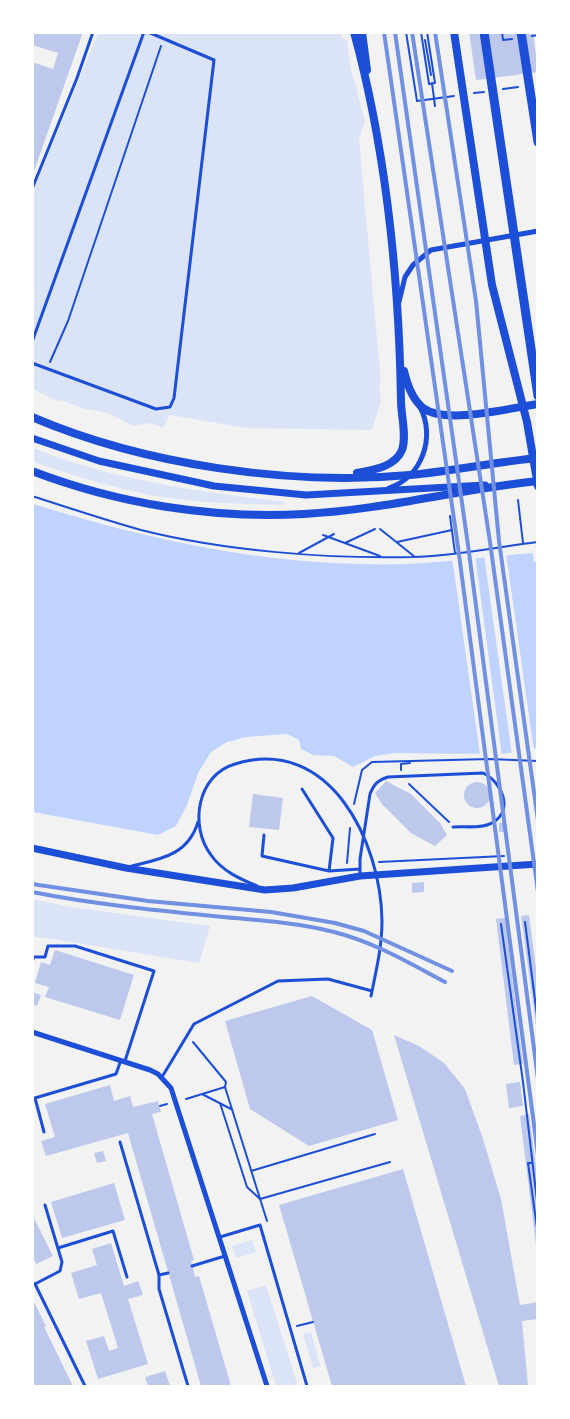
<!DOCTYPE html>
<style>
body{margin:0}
#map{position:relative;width:570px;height:1419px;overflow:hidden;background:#f2f2f2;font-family:Roboto,sans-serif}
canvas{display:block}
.frame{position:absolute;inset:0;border:34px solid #fff;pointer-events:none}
</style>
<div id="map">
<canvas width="570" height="1419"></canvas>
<div class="frame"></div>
</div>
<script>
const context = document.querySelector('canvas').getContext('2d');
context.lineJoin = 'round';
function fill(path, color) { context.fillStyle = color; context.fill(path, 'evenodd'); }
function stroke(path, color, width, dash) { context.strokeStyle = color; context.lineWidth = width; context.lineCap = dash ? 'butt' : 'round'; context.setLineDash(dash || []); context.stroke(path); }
const green = new Path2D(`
 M98 33H341L342 38 347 40 351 69 365 121 359 139 381 383 379 385 381 401 372 430 246 428 169 415 163 428 151 423 133 426 108 413 81 408 64 401 55 400 33 389 32 194Z
 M33 448C112 480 200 492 285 502V505C240 504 195 503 151 495 111 487 71 475 33 462Z
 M33 899 70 907 210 926 199 963 33 936Z
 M252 1240 256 1252 236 1258 232 1246Z
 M266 1285 298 1386H276L247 1291Z
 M311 1332 320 1366 313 1368 303 1334Z`);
const water = new Path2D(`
 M33 504C156 542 278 568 408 564 450 562 492 556 533 553L534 562H537V748L503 754 395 753 375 756 353 767 334 756 313 755 301 749 299 740 287 734 246 737 227 742 211 752 198 773 187 805 176 826 158 835 33 812Z`);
const pier = new Path2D(`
 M506 553 534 751 512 755 484 555Z
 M475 555 502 756 480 755 452 557Z`);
const building = new Path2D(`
 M32 32H83L33 174 32 62 53 69 58 53 32 45Z
 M469 32H533L538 72 476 80Z
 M386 781 411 794 440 823 447 835 435 846 411 833 382 804 375 793Z
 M464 795a13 13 0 1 1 26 0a13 13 0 1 1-26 0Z
 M253 794 283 798 279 830 249 827Z
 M499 823H506V832H499Z
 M424 882V892L412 893V883Z
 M529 915 538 983V1040L521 916Z
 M505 918 523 1064 514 1065 496 919Z
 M55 950 134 975 120 1020 45 997 49 987 35 983 41 962 50 965Z
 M32 992 41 995 37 1006 32 1004Z
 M312 996 372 1030 398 1120 309 1146 250 1109 225 1021Z
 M394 1035 419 1046 444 1063 465 1089 482 1136 501 1199 520 1305 538 1302V1319L522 1321 528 1386H499Z
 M520 1082 523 1106 509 1108 506 1084Z
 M110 1085 114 1101 130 1096 133 1107 158 1101 161 1112 152 1114 194 1260 191 1261 194 1272 195 1277 199 1276 231 1386H201L128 1133 46 1156 41 1141 55 1137 45 1104Z
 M529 1114 538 1181 536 1245 520 1116Z
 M103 1151 106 1161 97 1163 94 1153Z
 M403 1169 466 1386H332L279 1205Z
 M114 1183 125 1220 62 1238 51 1202Z
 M32 1214 53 1256 36 1264 35 1261 32 1263Z
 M111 1243 124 1286 138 1281 143 1295 128 1299 148 1364 98 1379 86 1341 104 1336 109 1351 118 1348 101 1293 79 1299 71 1273 97 1265 92 1249Z
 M32 1298 46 1326 44 1327 73 1386H32Z
 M165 1371 170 1386H148L145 1377Z`);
const path = new Path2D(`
 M406 32 417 101 454 96
 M421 32 429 84 435 83 427 32
 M502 32 503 40 512 39
 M532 36 538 35
 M425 40 431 75
 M432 83 435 106
 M503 89 518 87
 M474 93 484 92
 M50 362 68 321 161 46
 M32 496C69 508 105 520 141 530 224 551 328 559 413 557 455 556 496 547 538 542
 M518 500 523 543
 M450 516 455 553
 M380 529 415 557
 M323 535 380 556
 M397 542 452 530
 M345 543 375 529
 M299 553 334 534
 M401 770V764L410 763V761
 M409 784 449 822
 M354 804 362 770 372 762 489 759 538 761
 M379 862 504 856
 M347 863 350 828
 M525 922 538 1023
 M501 924 523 1082 538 1209
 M193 1042 226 1082 225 1087 267 1221
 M202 1094 231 1109
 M186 1099 225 1087
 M220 1103 247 1187 260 1199 390 1162
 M160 1106 167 1104
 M531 1163H528L538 1235
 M251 1171 375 1134
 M297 1326 313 1322`);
const service = new Path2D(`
 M32 189 77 78 93 32
 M32 342 144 32
 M32 363 156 409 170 407 174 398 214 60 148 32
 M302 789 333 838 329 871
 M264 835 262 856 329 871 360 869
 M132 866C161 859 188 855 198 822
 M360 876V859L370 794C374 784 378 780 388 777L483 773C501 781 515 810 492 823 481 829 465 826 453 827
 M257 886C240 879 222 871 211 855 189 826 197 775 235 764 330 735 381 842 382 921 382 947 376 971 371 996
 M32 961 34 957H45L48 946H75L154 971 125 1061
 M162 1077 194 1024 278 981 328 979 372 991
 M44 1132 35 1098 116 1074 121 1060
 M120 1142 159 1275 168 1273
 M220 1237 260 1225 307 1386
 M58 1248 113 1231 127 1277
 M192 1266 225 1256
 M159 1275V1289L188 1386
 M32 1283 35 1284 85 1386
 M35 1284 60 1271 62 1262 45 1205`);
const minor = new Path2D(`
 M399 302 405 277 413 265 431 250 538 231
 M389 488C422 477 436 437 420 407
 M32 1032 150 1070 158 1074 171 1088 267 1386`);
const tertiary = new Path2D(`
 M32 438 99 461 214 486 306 495 485 485
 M32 848 126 868 265 890 293 888 360 876 538 864`);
const secondary = new Path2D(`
 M354 32C386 150 399 279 401 401 401 415 407 436 402 450 395 467 373 470 357 473
 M362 32 367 70
 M454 32 492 285 527 422 538 486
 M404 371C407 384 412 399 423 408 446 425 510 408 538 404
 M32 417C144 465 290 486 410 475 453 471 495 462 538 458
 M32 471C118 504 212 519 304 514 383 510 460 489 538 481`);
const primary = new Path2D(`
 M484 32 538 396
 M521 32 538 142`);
const rail = new Path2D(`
 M384 32 458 547 538 1155
 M395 32 468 545 538 1079
 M412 32 490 542 538 892
 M435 32 476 301 499 541 538 821
 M32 884 148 901 271 912 335 923 364 931 452 971
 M32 892C93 904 153 910 213 916 253 920 295 922 334 932 374 942 409 963 445 982`);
fill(green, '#dbe4f7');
fill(water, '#bfd3fe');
fill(pier, '#f2f2f2');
fill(building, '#bdc9ec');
stroke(path, '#1d4ed8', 2);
stroke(service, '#1d4ed8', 3);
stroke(minor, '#1d4ed8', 5);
stroke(tertiary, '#1d4ed8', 7);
stroke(secondary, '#1d4ed8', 8);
stroke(primary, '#1d4ed8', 9);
stroke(rail, '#7290e2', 4);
</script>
